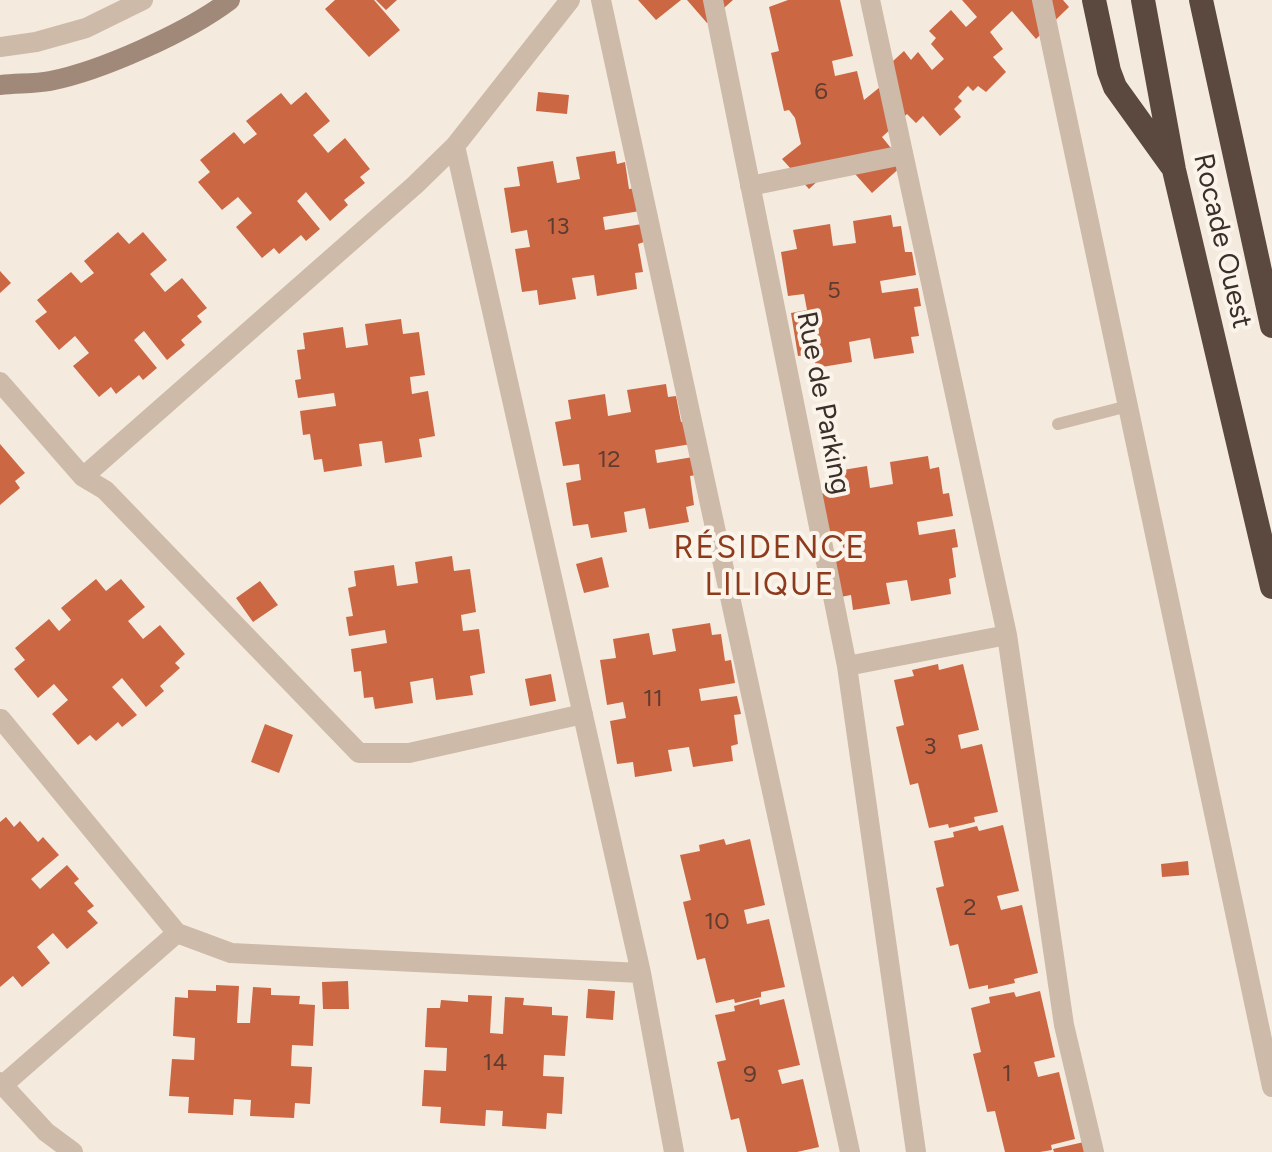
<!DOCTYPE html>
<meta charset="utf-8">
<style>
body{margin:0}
canvas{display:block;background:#f4eade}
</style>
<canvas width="1272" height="1152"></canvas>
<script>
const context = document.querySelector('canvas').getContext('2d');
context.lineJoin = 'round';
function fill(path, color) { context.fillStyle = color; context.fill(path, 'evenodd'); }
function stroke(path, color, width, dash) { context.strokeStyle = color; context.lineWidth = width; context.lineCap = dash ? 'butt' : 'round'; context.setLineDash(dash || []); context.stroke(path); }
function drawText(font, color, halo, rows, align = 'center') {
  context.font = font + ' Figtree,sans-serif'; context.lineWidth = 8; context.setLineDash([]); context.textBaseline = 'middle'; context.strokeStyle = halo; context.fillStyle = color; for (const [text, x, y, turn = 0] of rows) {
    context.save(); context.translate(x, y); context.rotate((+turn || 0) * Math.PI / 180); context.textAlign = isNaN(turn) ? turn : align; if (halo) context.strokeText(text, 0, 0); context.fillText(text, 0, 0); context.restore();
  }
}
const building = new Path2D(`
 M335 0H374L400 30 369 57 325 9Z
 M376 0H397L386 10Z
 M638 0H681L656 20Z
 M687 0H733L707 23Z
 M788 0H840L853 56 832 61 835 76 857 71 864 100 880 87 881 72 904 51 911 60 918 52 932 70 944 59 931 44 936 38 929 31 951 10 966 27 977 17 962 0H1063L1069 7 1036 39 1012 11 990 32 1003 49 993 57 1006 72 986 92 978 86 973 91 968 86 958 97 962 101 954 109 961 117 940 136 923 116 916 123 907 114 882 137 904 164 872 193 848 166H834L809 189 782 159 801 144 795 118 789 110 784 111 771 53 779 51 769 7Z
 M306 92 330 121 313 135 328 153 345 138 370 169 360 177 365 183 344 200 348 205 330 221 306 192 297 201 320 229 306 241 301 235 279 254 274 248 262 258 236 227 252 213 238 197 222 210 198 182 210 172 200 160 234 132 244 144 257 134 246 121 281 93 291 105Z
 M538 92 569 95 567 114 536 111Z
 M615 151 617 164 625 162 629 189 636 188 640 211 603 217 605 230 642 224 644 242 638 244 643 272 635 273 637 289 597 296 594 275 572 278 576 299 539 305 537 290 522 292 515 249 530 247 527 230 511 233 504 188 520 186 517 167 553 161 557 183 580 179 576 157Z
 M891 215 893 227 901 226 905 252H912L916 275 880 281 882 293 918 288 921 306 914 307 919 336 911 337 914 353 874 359 870 338 849 342 852 362 816 368 814 354 798 356 791 313 807 310 804 294 788 296 781 252 797 249 793 230 830 224 833 246 856 243 853 221Z
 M118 232 129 244 143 232 167 260 150 274 165 292 182 278 207 308 197 316 202 322 181 340 185 345 167 360 144 331 134 340 157 368 143 380 139 375 116 394 111 387 99 397 73 366 89 353 75 336 59 350 35 321 47 312 37 300 71 272 81 283 94 273 84 261Z
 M0 271 11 283 0 293Z
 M401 319 403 334 419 332 425 375 410 377 412 394 428 391 435 436 419 439 422 457 385 463 382 441 359 444 362 466 324 472 322 459 314 460 310 434 303 435 300 411 336 406 334 393 298 398 295 380 301 379 297 350 305 349 303 333 343 327 346 348 368 345 365 324Z
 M666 384 668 397 676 396 681 422 687 421 691 444 655 450 657 463 693 457 696 475 690 476 694 505 686 507 689 522 649 529 645 508 624 512 627 532 591 538 588 524 573 526 566 483 581 480 579 464 563 466 555 422 571 419 568 400 605 394 608 416 631 412 627 390Z
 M0 444 25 473 15 481 20 488 0 505Z
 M928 456 930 469 939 467 943 494 949 493 953 516 917 522 919 535 955 529 958 547 952 548 956 577 949 579 951 594 911 601 907 580 886 583 890 604 853 610 851 595 835 598 828 555 844 552 841 536 825 538 818 494 834 491 831 472 867 466 870 488 893 484 890 462Z
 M452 556 454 571 470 569 476 612 461 615 463 631 479 629 485 673 470 676 473 695 436 700 433 678 410 682 413 703 375 709 373 697 364 698 361 671 354 672 351 649 387 643 385 630 349 636 346 617 353 616 348 588 356 586 354 571 394 565 397 586 418 583 415 562Z
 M602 557 609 587 584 593 576 564Z
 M96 579 106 591 121 579 145 607 128 621 143 639 160 625 185 654 175 663 180 668 160 686 164 691 146 707 122 678 112 687 137 715 122 727 118 722 96 741 90 735 78 745 52 714 68 700 54 684 38 698 14 669 25 660 15 648 49 619 59 631 71 620 61 608Z
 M260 581 278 605 253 622 236 598Z
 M710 623 712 635 721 634 725 661 731 660 735 683 699 689 701 701 737 696 741 714 734 715 738 744 731 746 733 761 693 767 689 747 668 750 672 771 635 777 633 762 617 764 610 721 626 718 623 702 607 705 600 660 616 658 613 639 649 633 653 655 676 651 672 629Z
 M938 664 939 670 963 664 979 730 958 735 961 749 982 744 998 812 974 817 975 822 949 828 948 824 929 828 918 783 910 785 896 727 904 725 894 680 914 676 912 670Z
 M551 674 556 701 530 706 525 679Z
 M265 724 293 735 279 773 251 762Z
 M6 817 14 827 20 821 38 842 43 837 59 855 31 879 40 889 67 865 79 879 74 883 94 906 87 911 98 923 67 949 53 933 37 947 50 963 22 987 13 976 0 987V822Z
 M1003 825 1019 891 997 896 1001 910 1022 905 1038 973 1014 979 1015 983 988 989V985L969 989 958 944 950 946 936 888 944 886 934 841 954 837 953 832 977 826 979 831Z
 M724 839 726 845 750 839 765 905 744 910 747 924 769 919 785 987 761 992V997L735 1003 734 999 716 1003 705 958 697 960 683 902 691 900 680 855 700 851 699 845Z
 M1188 861 1189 875 1162 877 1161 864Z
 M348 981 349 1009H323L322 982Z
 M216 985 239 986 237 1023H250L253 987 271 988V995L300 996 299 1004 315 1005 313 1046 292 1045 291 1066 312 1067 310 1104 295 1103 294 1118 250 1116 251 1100 234 1099 233 1115 188 1113 189 1097 169 1096 172 1059 194 1060 195 1038 173 1036 175 997 188 998V990L216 991Z
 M588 989 615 991 613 1020 586 1018Z
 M1040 991 1055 1057 1034 1062 1038 1077 1059 1072 1075 1139 1051 1145 1052 1150 1040 1152H1005L995 1111 987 1112 973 1054 981 1052 971 1008 990 1003 989 997 1014 992 1016 997Z
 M468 995 492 996 490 1033 503 1034 505 997 524 998 523 1005 552 1007V1015L568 1016 565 1056 544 1055 543 1076 564 1077 562 1114 547 1113 546 1129 502 1126 503 1111 486 1110 485 1126 440 1123 441 1107 422 1106 424 1070 446 1071 447 1048 425 1047 427 1008H440L441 1000 468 1002Z
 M759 999 760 1005 784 999 800 1065 778 1070 782 1084 803 1079 819 1147 797 1152H747L739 1118 731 1120 717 1062 726 1060 715 1015 735 1011 734 1006Z
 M1084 1142 1086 1152H1054L1053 1149Z`);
const lane = new Path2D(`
 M1058 424 1128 406`);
const street = new Path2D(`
 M601 0 850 1152
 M713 0 847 666 916 1152
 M870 0 1007 635 1064 1025 1094 1152
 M1042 0 1272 1087
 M0 47 36 42 86 28 143 0
 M455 146 641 973 674 1152
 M750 186 903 155
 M0 382 83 477 105 490 359 753H409L583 714
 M83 477 415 185 455 146 570 0
 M847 666 1007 635
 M1 719 177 933 231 953 641 973
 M0 1082 46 1132 73 1152
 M3 1085 177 933`);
const secondary = new Path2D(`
 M0 85C16 83 34 84 50 81 101 71 188 32 230 0`);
const highway = new Path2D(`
 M1094 0 1109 71 1115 87 1171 165
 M1143 0 1174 170 1272 587
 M1201 0 1272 326`);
const numberNames = [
 ["6",821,92],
 ["13",558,227],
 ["5",834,291],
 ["12",609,460],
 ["11",653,699],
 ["3",930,747],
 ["2",970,908],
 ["10",717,922],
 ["14",495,1063],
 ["1",1007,1074],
 ["9",750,1075]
];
const streetNames = [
 ["Rocade Ouest",1222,241,77],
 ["Rue de Parking",823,403,79]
];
const quarterNames = [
 ["RÉSIDENCE",770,549],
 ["LILIQUE",770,586]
];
fill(building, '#cc6744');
stroke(lane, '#cdbaa9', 12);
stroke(street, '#cdbaa9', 20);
stroke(secondary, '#a1897a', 20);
stroke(highway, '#5b4940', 24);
drawText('24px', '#5e3d30', null, numberNames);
drawText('28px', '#3a2f29', '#fbf4eb', streetNames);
context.letterSpacing = '2px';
drawText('32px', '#8e3a1d', '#fbf4eb', quarterNames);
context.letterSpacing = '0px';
</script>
